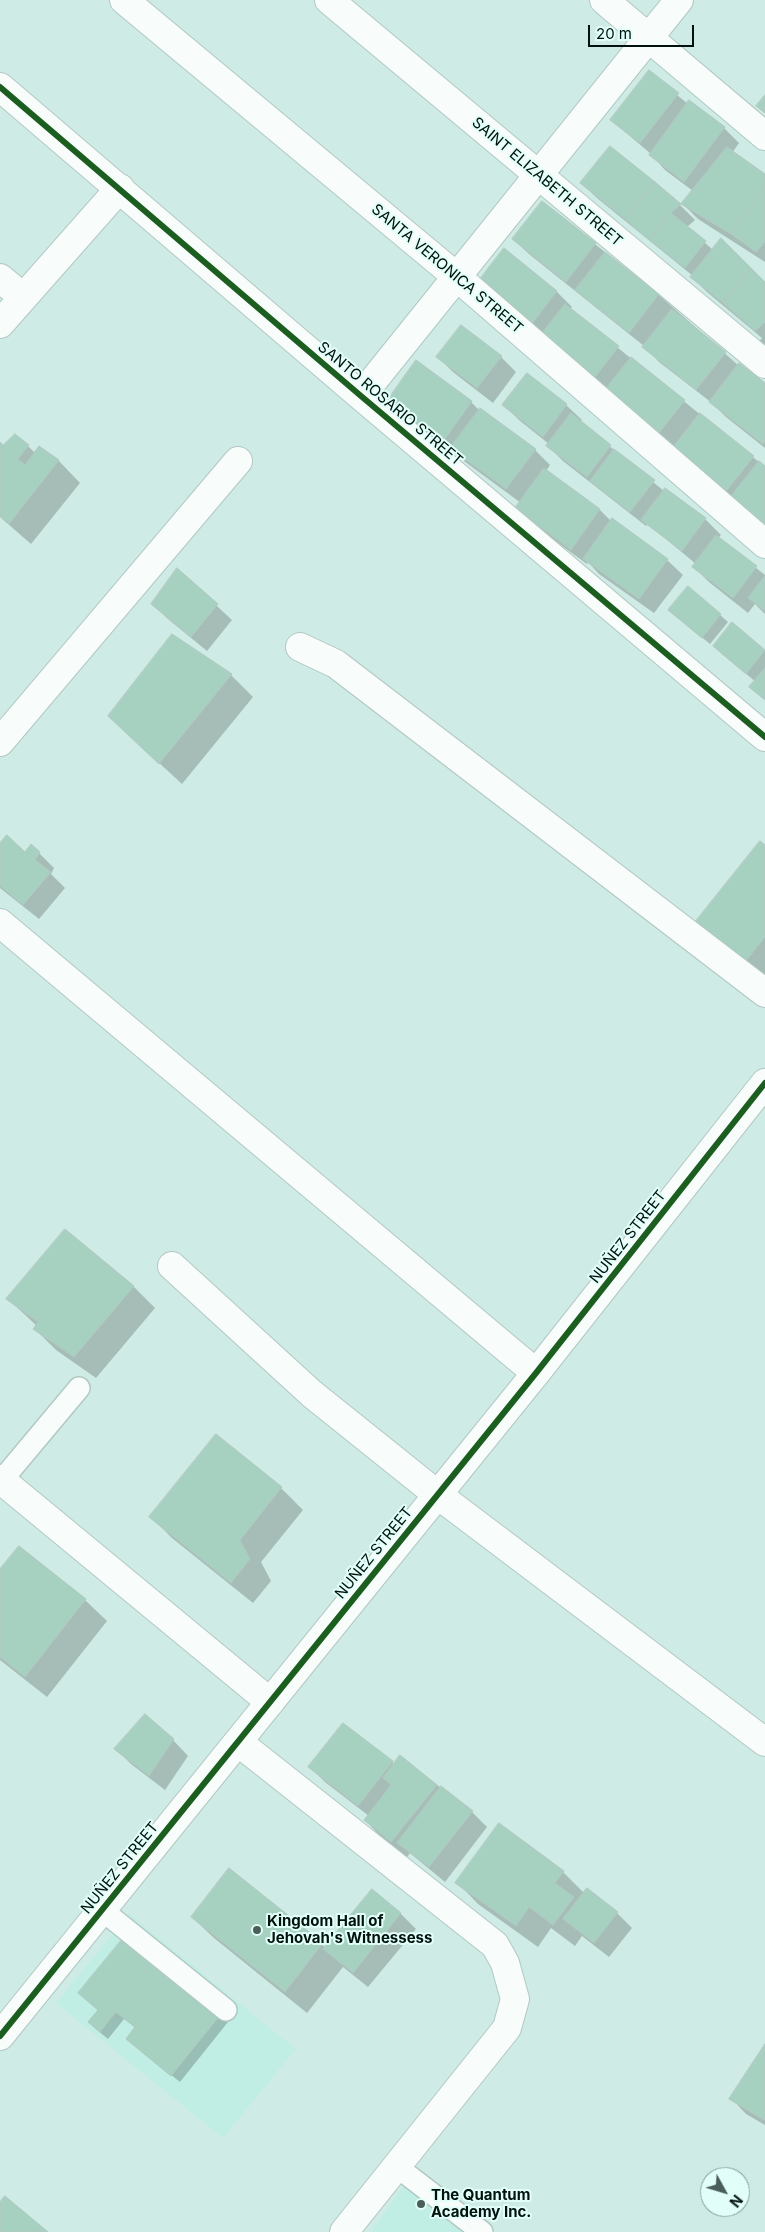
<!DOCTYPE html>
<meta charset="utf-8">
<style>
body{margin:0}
#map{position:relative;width:765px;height:2232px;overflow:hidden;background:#cfebe5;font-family:Inter,sans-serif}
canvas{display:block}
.north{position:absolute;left:700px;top:2167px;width:50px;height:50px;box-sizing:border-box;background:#e1fff8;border:1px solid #87a09a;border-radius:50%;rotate:129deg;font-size:14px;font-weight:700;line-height:20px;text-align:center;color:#01110e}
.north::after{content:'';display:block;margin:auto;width:18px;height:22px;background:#495d59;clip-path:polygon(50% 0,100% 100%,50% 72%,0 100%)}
.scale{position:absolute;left:588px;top:25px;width:106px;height:22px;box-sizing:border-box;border:2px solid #01110e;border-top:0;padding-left:6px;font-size:15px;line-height:18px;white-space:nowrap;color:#01110e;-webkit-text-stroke:4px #e1fff8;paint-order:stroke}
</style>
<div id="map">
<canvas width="765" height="2232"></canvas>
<div class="north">N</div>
<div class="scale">20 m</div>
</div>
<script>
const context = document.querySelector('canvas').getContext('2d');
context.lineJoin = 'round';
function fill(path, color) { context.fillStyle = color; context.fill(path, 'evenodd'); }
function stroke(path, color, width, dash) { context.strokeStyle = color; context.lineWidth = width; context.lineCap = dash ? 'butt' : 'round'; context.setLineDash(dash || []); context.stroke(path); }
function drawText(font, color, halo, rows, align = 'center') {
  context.font = font + ' Inter,sans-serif'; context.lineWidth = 4; context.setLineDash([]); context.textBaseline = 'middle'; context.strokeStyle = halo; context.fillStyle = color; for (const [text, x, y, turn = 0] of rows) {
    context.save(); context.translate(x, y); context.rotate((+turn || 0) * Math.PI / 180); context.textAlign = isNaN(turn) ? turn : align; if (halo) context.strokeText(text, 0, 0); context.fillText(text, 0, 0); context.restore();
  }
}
const built = new Path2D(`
 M129 1914 296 2049 223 2138 56 2003Z
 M412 2175 492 2232H371Z`);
const shadow = new Path2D(`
 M649 72 688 104 724 128 739 143 732 153 765 176V262L698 219 683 204 693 191 665 170 651 154 611 120Z
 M610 147 680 205 695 220 687 227 713 250 765 284V349L758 343 762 338 707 292 692 277 693 276 597 198 581 183Z
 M542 202 659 295 739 366 765 385V448L726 417 712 403 659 362 644 346 529 254 513 239Z
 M504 250 557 292 572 307 570 309 765 467V529L490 302Z
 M438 357H501L516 372 493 403 453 372Z
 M527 375 566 405 582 420 580 422 664 491 666 489 705 519 721 535 718 538 765 575V614L755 604 748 613 709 582 694 567 696 564 648 524 646 526 563 461 548 446 549 444 519 420 504 405Z
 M388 401 471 402 479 410 535 450 550 465 546 471 600 510 611 521 612 520 667 560 683 575 654 613 599 574 588 562 587 564 532 524 516 508 521 503 403 416Z
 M0 444 3 446H28L35 453 39 448 59 461 80 483 31 544 0 517Z
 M177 569 232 620 207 651 168 619 152 604Z
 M720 615 728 622 710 644 677 617Z
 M732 624 765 651V700L756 682 722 654Z
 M172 636 231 675 253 697 182 784 132 738Z
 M0 845 25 854 39 853 54 868 51 874 65 888 39 919 0 888Z
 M765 847V986L716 948Z
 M134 1287 155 1308 96 1378 56 1350 35 1329 37 1326 8 1299Z
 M216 1436 281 1488 303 1510 261 1562 271 1581 253 1603 172 1538 151 1517Z
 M19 1547 85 1600 107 1621 47 1697 0 1660V1571Z
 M173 1740 188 1756 165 1790 131 1764 116 1749Z
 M401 1757 472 1812 487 1827 445 1882 410 1853 407 1857 380 1836 365 1820 369 1816 325 1782 310 1767 392 1762 395 1765Z
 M230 1870 326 1948 400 1913 416 1929 368 1987 343 1967 307 2013 214 1938 192 1917Z
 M563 1872 585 1894 617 1913 632 1928 609 1957 582 1936 575 1946 551 1928 538 1947 478 1904 457 1882Z
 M99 2010 221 2015 228 2022 180 2082 135 2046 136 2028 124 2019 108 2039 97 2030 89 2022Z
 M765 2046V2125L746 2114 731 2098Z`);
const building = new Path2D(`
 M649 70 679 93 640 143 610 120Z
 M765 95V113L756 106Z
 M689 100 725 127 684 182 649 155Z
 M610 146 655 182 625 219 580 183Z
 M727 147 765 174V186L731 234 681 204Z
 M655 182 681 204 671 213 649 240 625 219Z
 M765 186V242L756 252 731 234Z
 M542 201 596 243 566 282 512 239Z
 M671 213 706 241 685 268 649 240Z
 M721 238 752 269 722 302 690 277Z
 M504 248 557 291 528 329 474 287Z
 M605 252 659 294 629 333 575 290Z
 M752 269 765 282V322L755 331 722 302Z
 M565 304 619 346 589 385 535 342Z
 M672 309 726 352 696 390 642 347Z
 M461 325 502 356 477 388 436 357Z
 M631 357 685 400 655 438 601 395Z
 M416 360 472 401 443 442 387 401Z
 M739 363 765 383V441L763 444 709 402Z
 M527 373 567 404 543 437 502 405Z
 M480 408 536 449 506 489 450 448Z
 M571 413 611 445 587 477 546 446Z
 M700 413 754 456 724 494 670 451Z
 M15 434 29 445 18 459 25 465 39 446 59 460 9 524 0 516V442L3 445Z
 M614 449 655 480 630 512 590 481Z
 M759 461 765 466V528L729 499Z
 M544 468 600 509 571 550 515 508Z
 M665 488 706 518 682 551 641 520Z
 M612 518 668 559 639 599 583 559Z
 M716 535 757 566 733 598 692 567Z
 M177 568 218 604 191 637 151 604Z
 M765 576V611L748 598Z
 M688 586 721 614 702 638 668 610Z
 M732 622 765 650 746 674 713 646Z
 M172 634 232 674 159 764 108 716Z
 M765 668V700L749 687Z
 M7 835 25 852 31 844 40 852 35 860 51 872 23 905 0 886V843Z
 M760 841 765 845V937L742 966 692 926Z
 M65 1229 134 1286 74 1357 33 1329 38 1322 6 1299Z
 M216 1434 282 1487 240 1540 250 1559 231 1583 149 1517Z
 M19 1546 86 1599 25 1677 0 1657V1569Z
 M145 1714 174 1739 149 1776 114 1749Z
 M343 1723 393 1761 358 1806 308 1767Z
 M400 1755 437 1785 391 1842 364 1820 391 1785 383 1778Z
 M441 1786 473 1811 429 1867 397 1843Z
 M499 1823 564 1871 555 1883 574 1897 553 1925 529 1907 516 1926 455 1883Z
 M229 1868 323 1943 285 1992 191 1917Z
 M587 1888 618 1912 594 1943 563 1919Z
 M372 1889 401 1913 353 1973 323 1949Z
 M125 1936 221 2014 171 2076 126 2039 135 2027 116 2012 100 2032 88 2022 98 2010 78 1993Z
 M765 2044V2118L764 2120 729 2099Z
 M5 2196 48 2232H0V2202Z`);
const service = new Path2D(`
 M2 1480 79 1388
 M102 1910 226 2010
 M396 2166 482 2232`);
const minor = new Path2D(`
 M124 0 457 277 765 544
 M329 0 765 364
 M604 0 765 136
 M0 87 361 396 765 737
 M0 278 23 297
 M0 324 120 188
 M361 396 679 0
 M300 647 336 664 765 993
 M0 742 238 461
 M0 923 536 1373
 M172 1266 312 1394 438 1495 765 1742
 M0 1479 270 1702
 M238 1742 495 1945 505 1963 515 1999 507 2028 344 2232`);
const tertiary = new Path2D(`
 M0 2036 536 1373 765 1083`);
const cycleway = new Path2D(`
 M0 87 361 396 765 737
 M0 2036 536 1373 765 1083`);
const markers = [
 [257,1930,5,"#495d59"],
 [421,2204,5,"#495d59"]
];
const streetNames = [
 ["SAINT ELIZABETH STREET",547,182,40],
 ["SANTA VERONICA STREET",447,269,40],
 ["SANTO ROSARIO STREET",390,404,40],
 ["NUÑEZ STREET",628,1237,-52],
 ["NUÑEZ STREET",374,1553,-51],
 ["NUÑEZ STREET",120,1868,-51]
];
const poiNames = [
 ["Kingdom Hall of",267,1921],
 ["Jehovah's Witnessess",267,1938],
 ["The Quantum",431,2195],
 ["Academy Inc.",431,2212]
];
fill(built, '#c0eee4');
fill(shadow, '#0003');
fill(building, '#a6d1c1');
stroke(building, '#b3c7c0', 1);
stroke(service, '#b2c8c3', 24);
stroke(minor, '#b2c8c3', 30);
stroke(tertiary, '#b2c8c3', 30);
stroke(service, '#f8fcfb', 21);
stroke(minor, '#f8fcfb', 28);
stroke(tertiary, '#f8fcfb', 28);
stroke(cycleway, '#1b5e20', 6);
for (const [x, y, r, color] of markers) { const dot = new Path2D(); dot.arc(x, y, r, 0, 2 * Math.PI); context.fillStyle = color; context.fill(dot); stroke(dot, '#e1fff8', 2); }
drawText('15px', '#01110e', '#e1fff8', streetNames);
drawText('bold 15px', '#01110e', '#e1fff8', poiNames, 'left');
</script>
